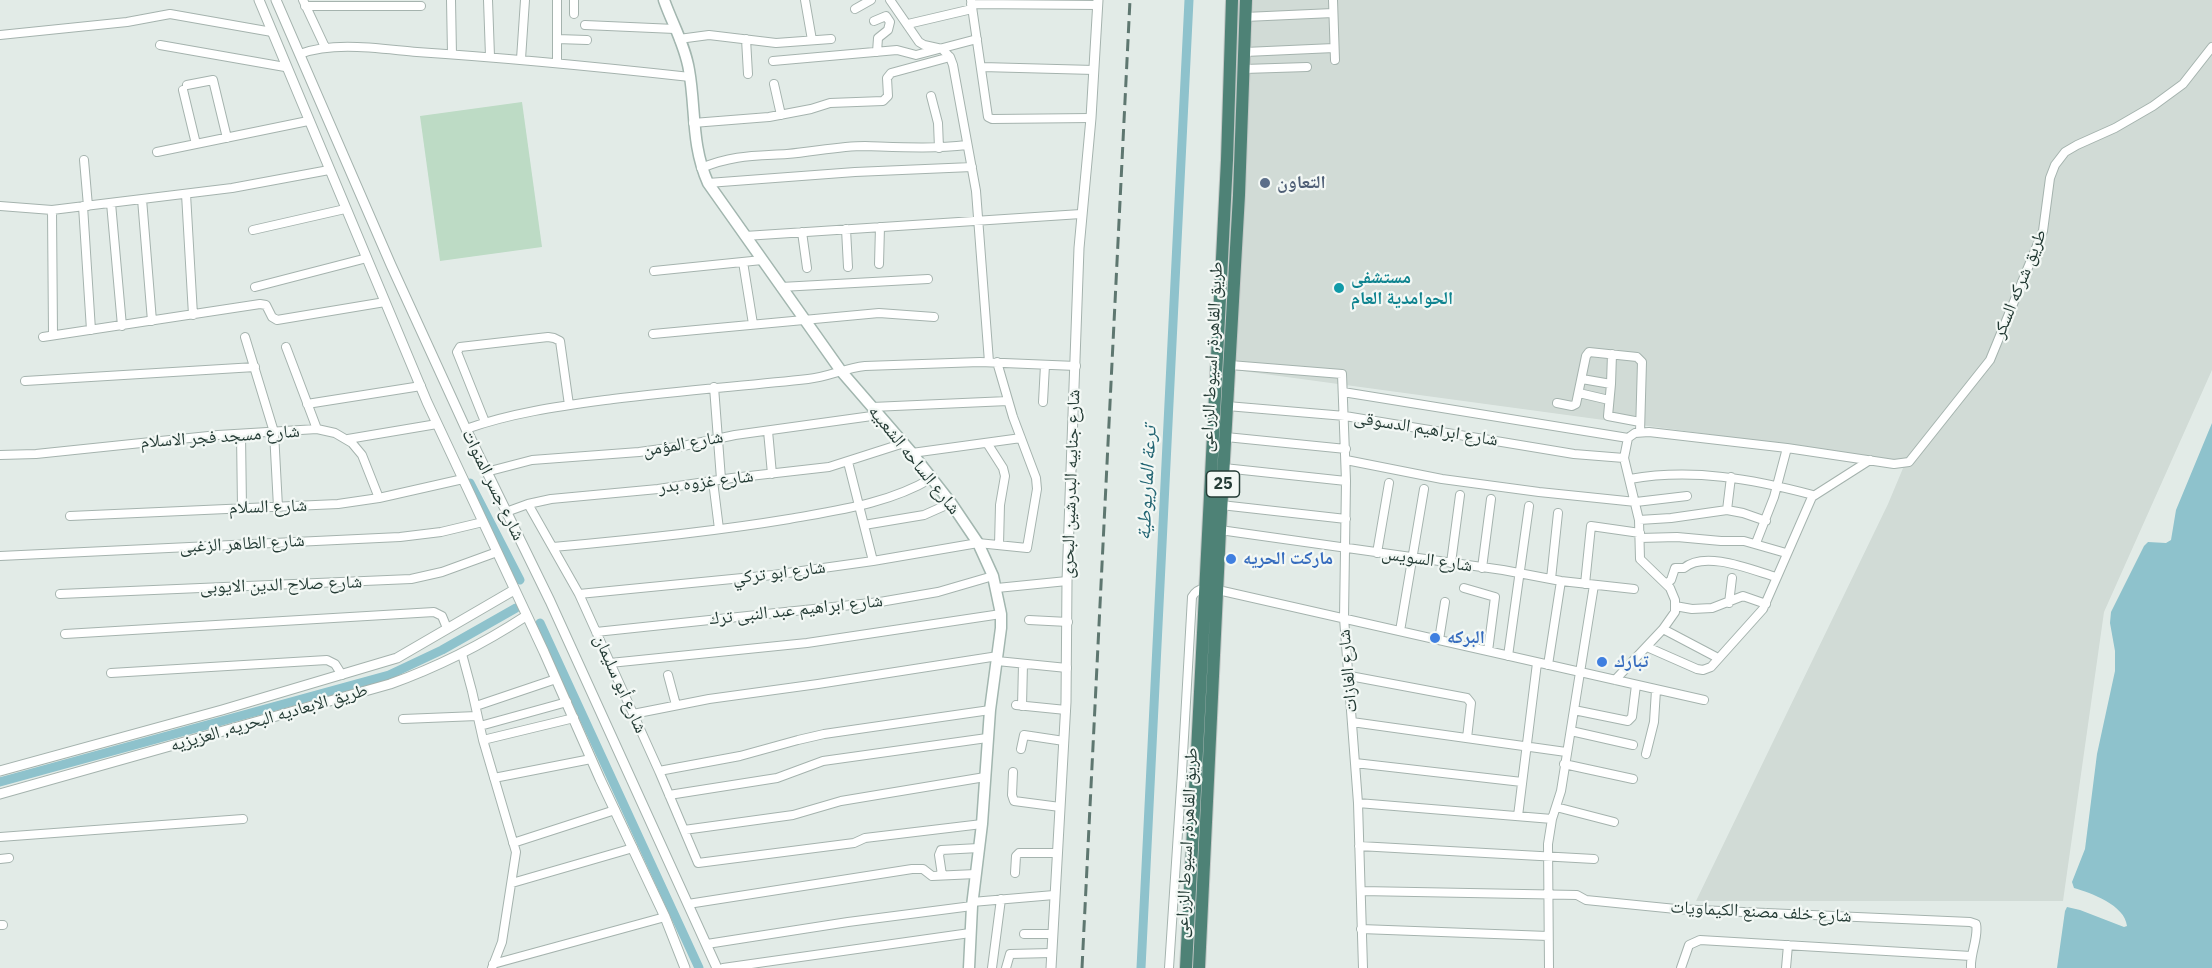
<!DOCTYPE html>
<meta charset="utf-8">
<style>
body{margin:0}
canvas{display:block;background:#e2ebe7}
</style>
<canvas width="2212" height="968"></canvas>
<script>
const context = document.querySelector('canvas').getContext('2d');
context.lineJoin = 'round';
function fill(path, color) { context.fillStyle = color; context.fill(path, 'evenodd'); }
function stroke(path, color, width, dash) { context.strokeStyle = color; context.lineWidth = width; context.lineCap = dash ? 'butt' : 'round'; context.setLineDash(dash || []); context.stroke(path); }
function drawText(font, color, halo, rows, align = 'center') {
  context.font = font + ' "IBM Plex Sans","Noto Naskh Arabic",sans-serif'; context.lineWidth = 4.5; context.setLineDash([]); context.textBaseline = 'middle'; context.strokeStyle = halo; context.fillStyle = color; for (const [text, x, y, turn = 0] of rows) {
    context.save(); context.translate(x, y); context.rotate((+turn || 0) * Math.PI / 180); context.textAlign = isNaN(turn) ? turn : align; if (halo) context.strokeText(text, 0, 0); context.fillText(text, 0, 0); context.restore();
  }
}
const built = new Path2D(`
 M1253 0H2212V370L2104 612 2063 901H1696L1888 504 1906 461 1235 370Z`);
const green = new Path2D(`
 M522 102 542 247 440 261 420 116Z`);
const water = new Path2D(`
 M2212 423V968H2057L2065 911 2067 907 2080 910 2124 927 2127 926C2125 905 2091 893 2074 888L2072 882 2085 849 2097 754 2115 671V651L2110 623 2111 612 2144 546 2148 542 2166 543 2171 540 2176 510Z`);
const canal = new Path2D(`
 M470 483 520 580
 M540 623 699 968
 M0 782 389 675 442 650 516 608
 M1141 968 1189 0`);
const minor = new Path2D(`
 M303 0 325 47
 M451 0 452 54
 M488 0 490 56
 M557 0V63
 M805 0 812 40
 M890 0 919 42 924 45 942 49 950 57 953 65 976 191 989 362
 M971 0 988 117 992 119 1091 118
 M1333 0 1335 60
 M971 4 1098 5
 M305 6H421
 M855 9 871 0
 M574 14V0
 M1245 17 1333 13
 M874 21 886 16 890 22 888 30 878 38 877 52
 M908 24 972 9
 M585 25 675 29
 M0 35 127 22 170 14 272 32
 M557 39 587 40
 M679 39 709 35 776 43 831 39
 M746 39 748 74
 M160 45 285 67
 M1245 52 1334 48
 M300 54C334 41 381 49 417 52 509 58 599 67 690 77
 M521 59 525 0
 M773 61 897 50 916 55 977 39
 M982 67 1094 70
 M1244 69 1307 67
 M774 84 781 115
 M187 85 213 80 227 138
 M183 90 196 144
 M931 96 938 123 939 148
 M693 123 769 117 811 109 830 103 883 101 888 96 887 78 891 73 950 57
 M157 152 308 121
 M84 160 88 206
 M701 168C733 155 753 156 787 154 813 152 839 146 865 146 899 147 932 149 967 145
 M708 183 855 172 972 167
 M186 194 193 315
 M142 199 152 321
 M111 203 122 326
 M0 206 52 210 232 188 329 170
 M83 206 91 330
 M52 210 53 335
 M846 229 848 267
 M253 230 345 209
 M802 232 807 268
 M745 236 1081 214
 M743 262 753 324
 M879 264 880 227
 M654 271 762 260
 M255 287 367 258
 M781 287 928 279
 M653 334 879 313 934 317
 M43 337 260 304 266 305 272 317 277 320 385 302
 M245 337 274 432 278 507
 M286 347 317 429
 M1612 354 1611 384 1608 416 1640 422
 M1230 365 1342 374 1346 481 1344 618 1358 803 1363 968
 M1582 379 1611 384
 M25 381 255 367
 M714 387 721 479
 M1343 392 1628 438
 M1579 393 1609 400
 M1043 402 1045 365
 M1557 403 1572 406 1576 404 1586 356 1589 352 1637 357 1642 362 1640 432
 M307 404 421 386
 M1227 406 1345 416 1574 454 1624 458
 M872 407 1008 401
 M485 422 457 352 460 347 548 337 554 338 560 341 569 405
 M466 429C514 412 562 406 613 399 678 391 743 386 808 379 828 377 845 368 865 366L980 362 1076 366
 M768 431 772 474
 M241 434 242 508
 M1226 437 1346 449
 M348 439 437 424
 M987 443 1003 468 1005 476 1000 505 999 545
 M912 453 1021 438
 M0 455 36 454 218 435 317 429 335 433 352 443 362 455 379 498
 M1346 460 1442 479 1539 492 1636 502 1687 496
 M848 462 873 561
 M1224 468 1346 481
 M486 472 532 460 639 452 683 446 735 435 879 415
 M1630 479C1692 468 1753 479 1813 495
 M713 481 719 529
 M528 504 579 594 659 771 698 863 854 843 865 838 982 824
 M1221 505 1346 519
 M1727 510 1731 477
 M506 512 528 504 551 499 658 489 732 478 829 467 904 443
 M70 516 338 504 379 498 463 479
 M1639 520 1671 518 1727 510 1743 513 1766 521
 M864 525 924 515 951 503
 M1220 530 1503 570 1561 581 1634 589
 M1640 538 1677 537 1721 541H1744L1786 553
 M1756 543 1774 497 1787 448
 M553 547C632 540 711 532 789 519 839 510 888 504 932 478
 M1377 553 1389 483
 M0 556 400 537 441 532 483 522
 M1451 563 1460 495
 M1482 568 1491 499
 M1551 579 1558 513
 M1585 584 1591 526 1640 533
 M1666 584 1671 580 1675 568H1684C1705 550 1752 570 1776 577
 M997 588 1067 581
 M1464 588 1495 597 1488 651
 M60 594 411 579 442 572 497 552
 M579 594 773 575 873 561 978 543 1027 548 1037 489 1036 478 1013 417 997 362
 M1729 603 1732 578
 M1675 606 1692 609 1712 608 1743 596 1766 604
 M1029 620 1068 622
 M1663 629 1718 658
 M1400 631 1424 489
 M596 632 880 602 938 592 993 576
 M65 634 434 612 442 616 447 628
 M1439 640 1445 602
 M1647 647 1697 669 1703 670 1711 667 1763 609 1812 497 1870 460
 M462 654 472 691 483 740 516 852 502 942 492 968
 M1508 656 1529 506
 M997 661 1067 668
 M610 663 807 643 1001 614
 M1548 665 1561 581
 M111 673 327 660 335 664 342 675
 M668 675 676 705
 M1350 676 1467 698 1471 703 1467 738
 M1615 680 1663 629 1675 612V600L1670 588 1640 559 1639 520 1624 458 1628 438 1635 433 1649 432 1787 448 1894 464 1909 462 1990 360 2043 231 2050 178 2055 165 2065 152 2077 145 2115 128 2153 106 2183 84 2212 47
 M1016 705 1066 710
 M476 706 556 679
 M1022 706 1023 664
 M1574 710 1628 721 1632 717 1636 685
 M633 714 709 699 818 684 998 656
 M403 719 477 716
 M1352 722 1566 752
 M480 726 567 702
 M1571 731 1633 745
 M483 740 574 718
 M1021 749 1024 735 1064 741
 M1646 754 1654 722 1656 690
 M1355 763 1522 782
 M1564 764 1633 779
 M659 771 740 756 798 740 824 734 990 710
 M1013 772 1012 795 1014 801 1060 807
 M494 778 591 759
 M669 795 777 778 823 761 987 738
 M1358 803 1552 819
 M1556 807 1614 822
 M1518 816 1537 663
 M684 830 793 815 841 801 985 777
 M0 837 243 819
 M513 843 615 810
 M1359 846 1594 859
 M0 859 9 858
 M1015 873 1016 856 1019 853H1057
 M942 875 939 855 941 850 979 848
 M512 883 633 848
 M1361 891 1577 895 1586 900 1676 909 1970 922 1976 924C1979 937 1970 953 1971 968
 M972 902 1054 895
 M688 904 912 869H923L932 876 976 874
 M0 925H3
 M1361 929 1548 936
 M1024 934H1052
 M707 944 848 922 972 906
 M493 964 665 917
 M723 968 970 933
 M992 968 1001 899
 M1006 968 1010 954 1051 953
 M1169 968 1182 772 1192 597C1198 586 1208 588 1218 590L1704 700
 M1549 968 1548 844 1552 819 1561 791 1594 585
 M1681 968 1689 945 1700 940 1971 956
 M1786 968 1788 945`);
const tertiary = new Path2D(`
 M259 0 427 402 544 652 600 779 665 917 685 968
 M276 0 391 265 466 429 550 601 717 968
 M0 771 222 710 397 658 514 590
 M0 794 390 684C438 667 483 644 526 616
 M1051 968 1066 702 1067 581 1079 248 1091 118 1098 0`);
const secondary = new Path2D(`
 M664 0C672 23 685 45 689 70 696 109 691 145 708 183L841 371 912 453 951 503 978 543 993 576 1001 614V628L990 710 982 824 972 906 969 968`);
const trunk = new Path2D(`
 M1186 968 1227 160 1232 0
 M1199 968 1220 530 1239 195 1246 0`);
const rail = new Path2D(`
 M1082 968 1130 0`);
const markers = [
 [1265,183,6,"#5c6f8a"],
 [1339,288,6,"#0f9aa8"],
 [1231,559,6,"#3f7fe0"],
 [1435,638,6,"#3f7fe0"],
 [1602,662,6,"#3f7fe0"]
];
const shields = [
 [1223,484,33]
];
const shieldNames = [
 ["25",1223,484]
];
const serviceNames = [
 ["التعاون",1277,183]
];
const cultureNames = [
 ["مستشفى",1351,278],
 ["الحوامدية العام",1351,299]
];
const streetNames = [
 ["طريق شركه السكر",2020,284,-68],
 ["طريق القاهرة, اسيوط الزراعى",1212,357,-87],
 ["شارع ابراهيم الدسوقى",1426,429,9],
 ["شارع مسجد فجر الاسلام",220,437,-4],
 ["شارع المؤمن",683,444,-10],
 ["شارع الساحه الشعبيه",914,460,51],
 ["شارع غزوه بدر",706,482,-7],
 ["شارع جنابيه البدرشين البحرى",1071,484,-88],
 ["شارع جسر المنوات",493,485,64],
 ["شارع السلام",268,507,-2],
 ["شارع الطاهر الزغبى",242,544,-3],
 ["شارع السويس",1427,560,8],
 ["شارع ابو تركي",779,573,-7],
 ["شارع صلاح الدين الايوبى",281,585,-2],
 ["شارع ابراهيم عبد النبى ترك",796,610,-6],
 ["شارع الغازات",1348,671,-95],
 ["شارع أبو سليمان",620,684,66],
 ["طريق الابعاديه البحريه, العزيزيه",269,718,-16],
 ["طريق القاهرة, اسيوط الزراعى",1187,843,-87],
 ["شارع خلف مصنع الكيماويات",1761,912,3]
];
const shopNames = [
 ["ماركت الحريه",1243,559],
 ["البركه",1447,638],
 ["تبارك",1614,662]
];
const waterNames = [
 ["ترعة الماريوطية",1147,483,-87]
];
fill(built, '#d1dbd6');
fill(green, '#bddbc5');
fill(water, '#8ec2cc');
stroke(canal, '#8ec2cc', 9);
stroke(minor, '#a5b3ae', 10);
stroke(tertiary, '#a5b3ae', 11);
stroke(secondary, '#a2b6af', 13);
stroke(trunk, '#c2c8c6', 14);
stroke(minor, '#fff', 8);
stroke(tertiary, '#fff', 9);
stroke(secondary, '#fff', 10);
stroke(trunk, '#4e8276', 12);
stroke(rail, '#5e7770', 3, [12, 6]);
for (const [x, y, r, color] of markers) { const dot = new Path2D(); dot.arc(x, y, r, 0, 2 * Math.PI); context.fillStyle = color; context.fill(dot); stroke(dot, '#f3f8f5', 2); }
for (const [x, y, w] of shields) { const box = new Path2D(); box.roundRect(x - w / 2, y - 13, w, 26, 4.5); context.fillStyle = '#f3f8f5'; context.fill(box); stroke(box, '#243b35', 1.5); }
drawText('bold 16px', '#243b35', null, shieldNames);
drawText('bold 18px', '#4e5e75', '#f3f8f5', serviceNames, 'left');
drawText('bold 18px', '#0d838f', '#f3f8f5', cultureNames, 'left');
drawText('18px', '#243b35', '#f3f8f5', streetNames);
drawText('bold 18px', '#366cbe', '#f3f8f5', shopNames, 'left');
drawText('italic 20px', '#226573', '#f3f8f5', waterNames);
</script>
